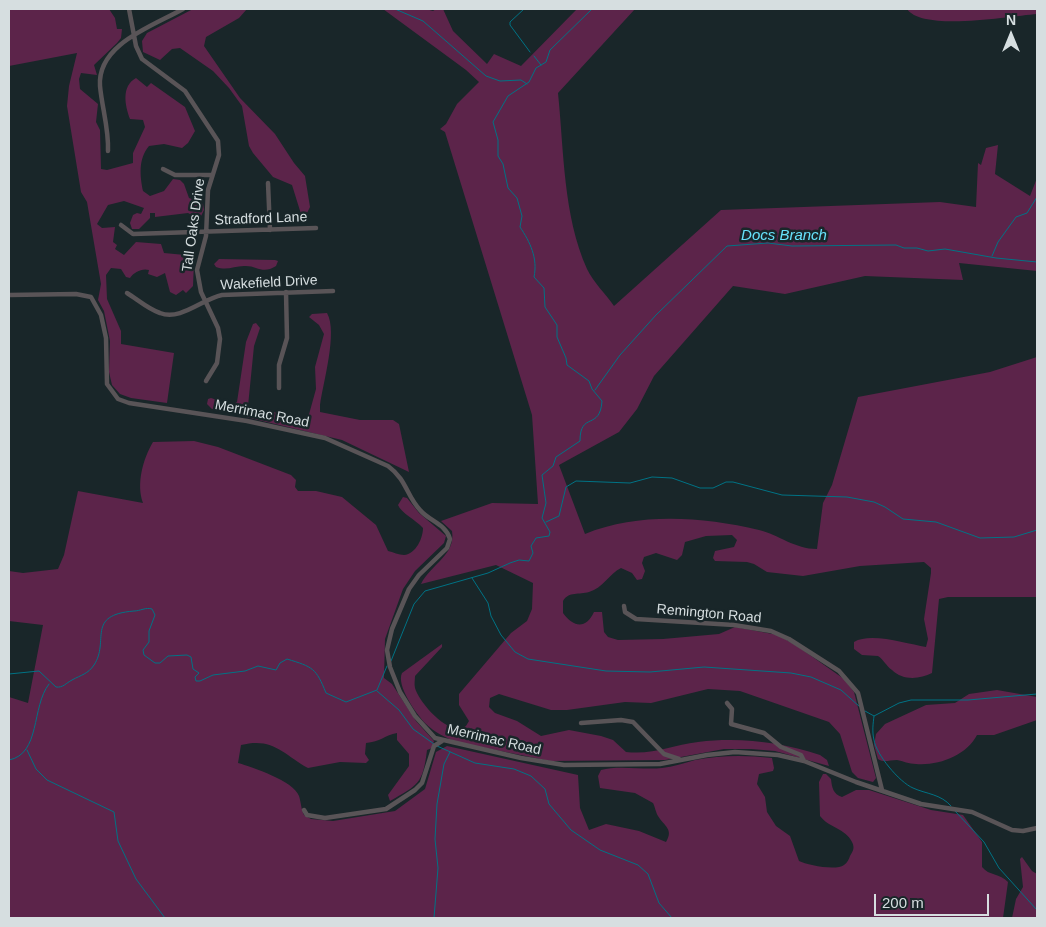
<!DOCTYPE html>
<style>
body{margin:0}
#map{position:relative;width:1046px;height:927px;overflow:hidden;background:#192629;font-family:Arial,sans-serif}
canvas{display:block}
.frame{position:absolute;inset:0;border:10px solid #d6dee0;pointer-events:none}
.north{position:absolute;left:986px;top:10px;width:50px;height:50px;-webkit-text-stroke:4px #192629;paint-order:stroke;rotate:0deg;font-size:14px;font-weight:700;line-height:20px;text-align:center;color:#d6dee0}
.north::after{content:'';display:block;margin:auto;width:18px;height:22px;background:#d6dee0;clip-path:polygon(50% 0,100% 100%,50% 72%,0 100%)}
.scale{position:absolute;left:874px;top:894px;width:115px;height:22px;box-sizing:border-box;border:2px solid #d6dee0;border-top:0;padding-left:6px;font-size:15px;line-height:18px;white-space:nowrap;color:#d6dee0;-webkit-text-stroke:4px #192629;paint-order:stroke}
</style>
<div id="map">
<canvas width="1046" height="927"></canvas>
<div class="frame"></div>
<div class="north">N</div>
<div class="scale">200 m</div>
</div>
<script>
const context = document.querySelector('canvas').getContext('2d');
context.lineJoin = 'round';
function fill(path, color) { context.fillStyle = color; context.fill(path, 'evenodd'); }
function stroke(path, color, width, dash) { context.strokeStyle = color; context.lineWidth = width; context.lineCap = dash ? 'butt' : 'round'; context.setLineDash(dash || []); context.stroke(path); }
function drawText(font, color, halo, rows, align = 'center') {
  context.font = font + ' Arial,sans-serif'; context.lineWidth = 5; context.setLineDash([]); context.textBaseline = 'middle'; context.strokeStyle = halo; context.fillStyle = color; for (const [text, x, y, turn = 0] of rows) {
    context.save(); context.translate(x, y); context.rotate((+turn || 0) * Math.PI / 180); context.textAlign = isNaN(turn) ? turn : align; if (halo) context.strokeText(text, 0, 0); context.fillText(text, 0, 0); context.restore();
  }
}
const green = new Path2D(`
 M9 9H109L115 18 117 29H122L121 38 117 43 94 65 97 75 81 73 79 79 80 89 98 104 96 122 100 130 101 169 107 170 133 163V153L145 127 143 120 130 119C125 106 121 86 136 78L147 87 151 83 185 107 195 131 188 143 182 148 164 144 149 146C138 159 140 176 143 191L150 196 164 191 173 179 180 180 184 184 189 198 203 204 204 210 201 216H194L188 213 155 217V213H150V218L139 229H132L130 223 133 215 137 213 141 214 144 208 124 201 108 205 97 224 102 228 115 227 113 242 117 245 115 249 124 255 136 242 161 244 164 253 185 255 194 261 193 286 186 293 183 290 176 295 170 292 165 273 157 277 148 274 149 270C142 268 134 272 130 278L126 277 121 269 111 268 106 275 107 299 121 331V344L174 353 167 403 131 398 120 394 112 385 109 372 110 341 104 311 98 300 101 284 87 202 81 192 67 106 69 86 77 53 9 66Z
 M193 9H247L239 18 206 37 204 46 240 98 275 134 294 163 305 176 310 207 306 215 301 214 292 185 273 177 253 153 249 146 242 106 229 88 213 71 180 48 172 49 160 60 143 52 142 41 147 33Z
 M383 9H426L433 11 436 9H443L453 31 487 64 494 54 521 66 577 9H635L558 93C564 151 563 215 587 269 593 282 606 294 614 306L721 210 940 202 976 207 978 163 981 165 986 148 998 145 995 174 1030 196 1037 178V271L959 263 963 280 865 276 785 294 733 286 654 376 637 409 619 432 559 465 585 534C640 512 702 517 759 530 779 535 795 549 817 549L823 503 832 485 858 397 990 372 1037 357V597H948L939 599 932 673C920 679 903 681 892 670 886 666 884 660 878 656L862 655 854 649V642C871 632 907 644 926 647L928 639 924 619 931 573V568L924 562 860 566 803 576 767 572 754 564 747 562 715 561 713 558 715 551 734 547 737 540 732 535 706 536 685 542 682 555 677 560 656 553 644 557 642 563 645 571 642 579 637 580 632 573 621 568C609 574 603 588 589 592 579 595 569 591 563 601V613C574 628 586 629 594 612H602L604 632 608 637 618 640 663 639 719 634 735 627 778 635 797 646 844 679 854 692 876 778 873 782 858 778 852 772 840 734 829 722 740 691 708 689 651 703 625 702 567 710H551L499 694 490 698 489 707 495 713 517 721 541 736 569 730 601 736 613 740 626 752C654 755 672 745 698 742 740 737 780 742 820 755L827 760 829 766 775 751 751 749H724L665 760 550 761 456 742C445 737 434 732 426 724 416 714 396 685 402 673L442 644V647L415 676C415 680 414 684 415 688 419 702 449 738 466 726L469 721 459 705V694L511 633 527 621 532 609 533 583 496 565 421 584C431 564 456 555 452 531L441 521 492 503 538 504 532 415 445 132 440 129 446 124 457 104 479 82 466 70Z
 M907 9H1037V14C1010 16 923 32 907 9Z
 M219 259 275 260 278 261 276 266C262 275 257 265 244 266 234 266 227 271 216 267L214 264Z
 M327 313C338 332 323 383 320 405V412L360 420H393L399 424 409 472 342 440 212 409 207 404 208 399 211 398 232 405 237 402 246 342 253 324 256 323 260 328 254 346 248 406 303 419 308 418 316 389 315 367 324 334 319 325 309 317 312 314Z
 M194 441 218 447 291 475 296 480 295 487 298 491H316L342 497 376 525 388 551C393 552 399 555 404 555 416 554 423 538 423 528 416 520 401 513 398 505L403 497 407 498 419 513 446 536 444 543 415 571 403 589 385 639 384 678 392 684 416 721 434 741 432 748 427 750C423 784 418 785 390 801L388 795 409 766V754L397 740V733C385 735 380 742 366 743L365 754 369 760 366 763 340 762 308 768C283 754 273 737 241 745L238 763C252 767 294 781 299 796 301 802 301 809 304 815L311 819 333 821 395 811 425 789 436 752 447 746 578 775 580 808 589 830 606 824 639 831 666 842C674 829 664 826 658 816 656 813 655 807 653 803L635 793 600 788 598 776 601 770C618 765 643 770 662 768 673 767 684 763 695 760 721 755 746 755 772 758L774 768 773 771 759 774 757 784 765 797 767 812 776 826 790 836 799 861C807 865 836 871 844 865 847 863 849 859 850 856 853 851 855 848 852 842 845 828 829 828 820 816L819 782 823 774H826L831 779C832 788 833 794 842 797L856 790H869L931 810 963 815 982 842V867C989 876 1000 873 1008 882L1003 918H9V697L28 703 43 625 9 621V571L23 573 58 569 64 555 78 491 143 503C136 484 143 459 153 442Z
 M997 690 1037 697V720L994 735H977C967 755 939 766 916 764 909 764 903 761 897 760 889 760 884 763 878 759L874 745 876 734 885 724 926 705 955 703 969 694Z
 M1022 857 1032 871 1037 874V918H1012L1016 899 1023 887 1020 859Z`);
const stream = new Path2D(`
 M395 9 423 21 486 76 500 81 521 80 527 84
 M524 9 510 22V25L530 52
 M534 56 541 65
 M992 256 998 242 1016 217 1027 213 1037 197
 M595 390 620 355 656 315 727 246 768 243 792 246 896 245 904 248H917L928 251 945 249 996 258 1037 262
 M546 522 559 516 566 487 576 481 630 483 652 477 672 478 700 488H713L726 482H733L782 495 847 497 874 502 885 507 903 519 936 522 980 538 1014 537 1037 530
 M472 578 488 603 491 616 501 635 515 652 528 659 606 671 650 672 704 667 791 673 811 677 841 690 860 707
 M391 661 414 604 425 591 488 573 510 563 519 560 529 561 533 553 531 546 536 538 549 536 550 532 542 518 546 503 542 475 553 466 556 457 580 441C580 411 600 431 602 401L592 389 589 381 567 365 566 358 557 337V325L545 307 544 288 534 277C538 258 530 242 520 227L522 216 517 198 508 188 503 164 498 156V140L493 122 508 96 529 82 536 68 546 62 550 50 592 9
 M9 674 39 671 56 687C63 688 66 683 72 680 81 675 88 674 94 665 110 641 85 615 134 611 140 611 146 607 152 609L155 615 149 631V642L143 650 144 655 155 663H160L168 656 187 655 191 657 193 669 199 673 195 677 196 681H200L213 675 245 671 258 666 276 670 280 663 287 659C313 667 316 668 326 693L346 702 377 690 387 666
 M377 691 399 710 413 729 434 744
 M865 711 874 716 899 703 911 700H968L1037 694
 M874 716C873 724 872 732 874 740 876 754 899 782 913 788 926 794 941 794 951 806
 M437 746 475 763 514 769 531 776 545 789 549 804 571 830 600 850 638 865 648 874 659 903 672 918
 M27 750 36 769 47 780 114 812 118 841 136 879 165 918
 M9 760C41 754 31 707 49 684
 M955 811 984 842 999 868 1037 910
 M434 918 438 868 435 839 437 804 444 764 450 752`);
const minor = new Path2D(`
 M129 9 136 46 142 59 185 91 218 141 219 155 208 190 206 236 197 270 201 292 218 328 220 339 217 363 206 381
 M108 151C109 129 102 108 100 86 97 44 153 26 183 9
 M163 169 175 175H212
 M268 183 270 230
 M121 225 133 234 316 228
 M127 293C137 299 148 309 160 313 181 321 202 299 222 295L333 291
 M9 295 76 294 91 297 101 315 106 338 107 384 118 399 129 403 247 421 325 438 388 466C407 480 406 495 420 510 429 521 446 524 450 539L447 548 419 575 409 589 392 629 387 650 390 667 400 692 415 716 435 738 521 758 564 765 660 764 707 755 735 752 778 755 804 761 856 782 921 804 972 812 1012 830 1023 831 1037 828
 M279 388V365L287 338 286 292
 M624 606 625 612 636 619 734 625 771 631 789 639 839 671 858 693 882 790
 M727 703 732 709 731 724 764 733 781 747 801 755 804 761
 M581 723 621 720 633 722 664 754 679 759
 M304 810 307 815 325 818 386 809 415 790 422 783 434 746 442 741`);
const streetNames = [
 ["Stradford Lane",261,219,-2],
 ["Tall Oaks Drive",194,225,-82],
 ["Wakefield Drive",269,283,-3],
 ["Merrimac Road",262,414,11],
 ["Remington Road",709,614,5],
 ["Merrimac Road",494,740,13]
];
const waterNames = [
 ["Docs Branch",784,236]
];
fill(green, '#5c244a');
stroke(stream, '#017385', 1);
stroke(minor, '#595457', 4.5);
drawText('14px', '#d6dee0', '#192629', streetNames);
drawText('italic 15px', '#67e1fa', '#192629', waterNames);
</script>
